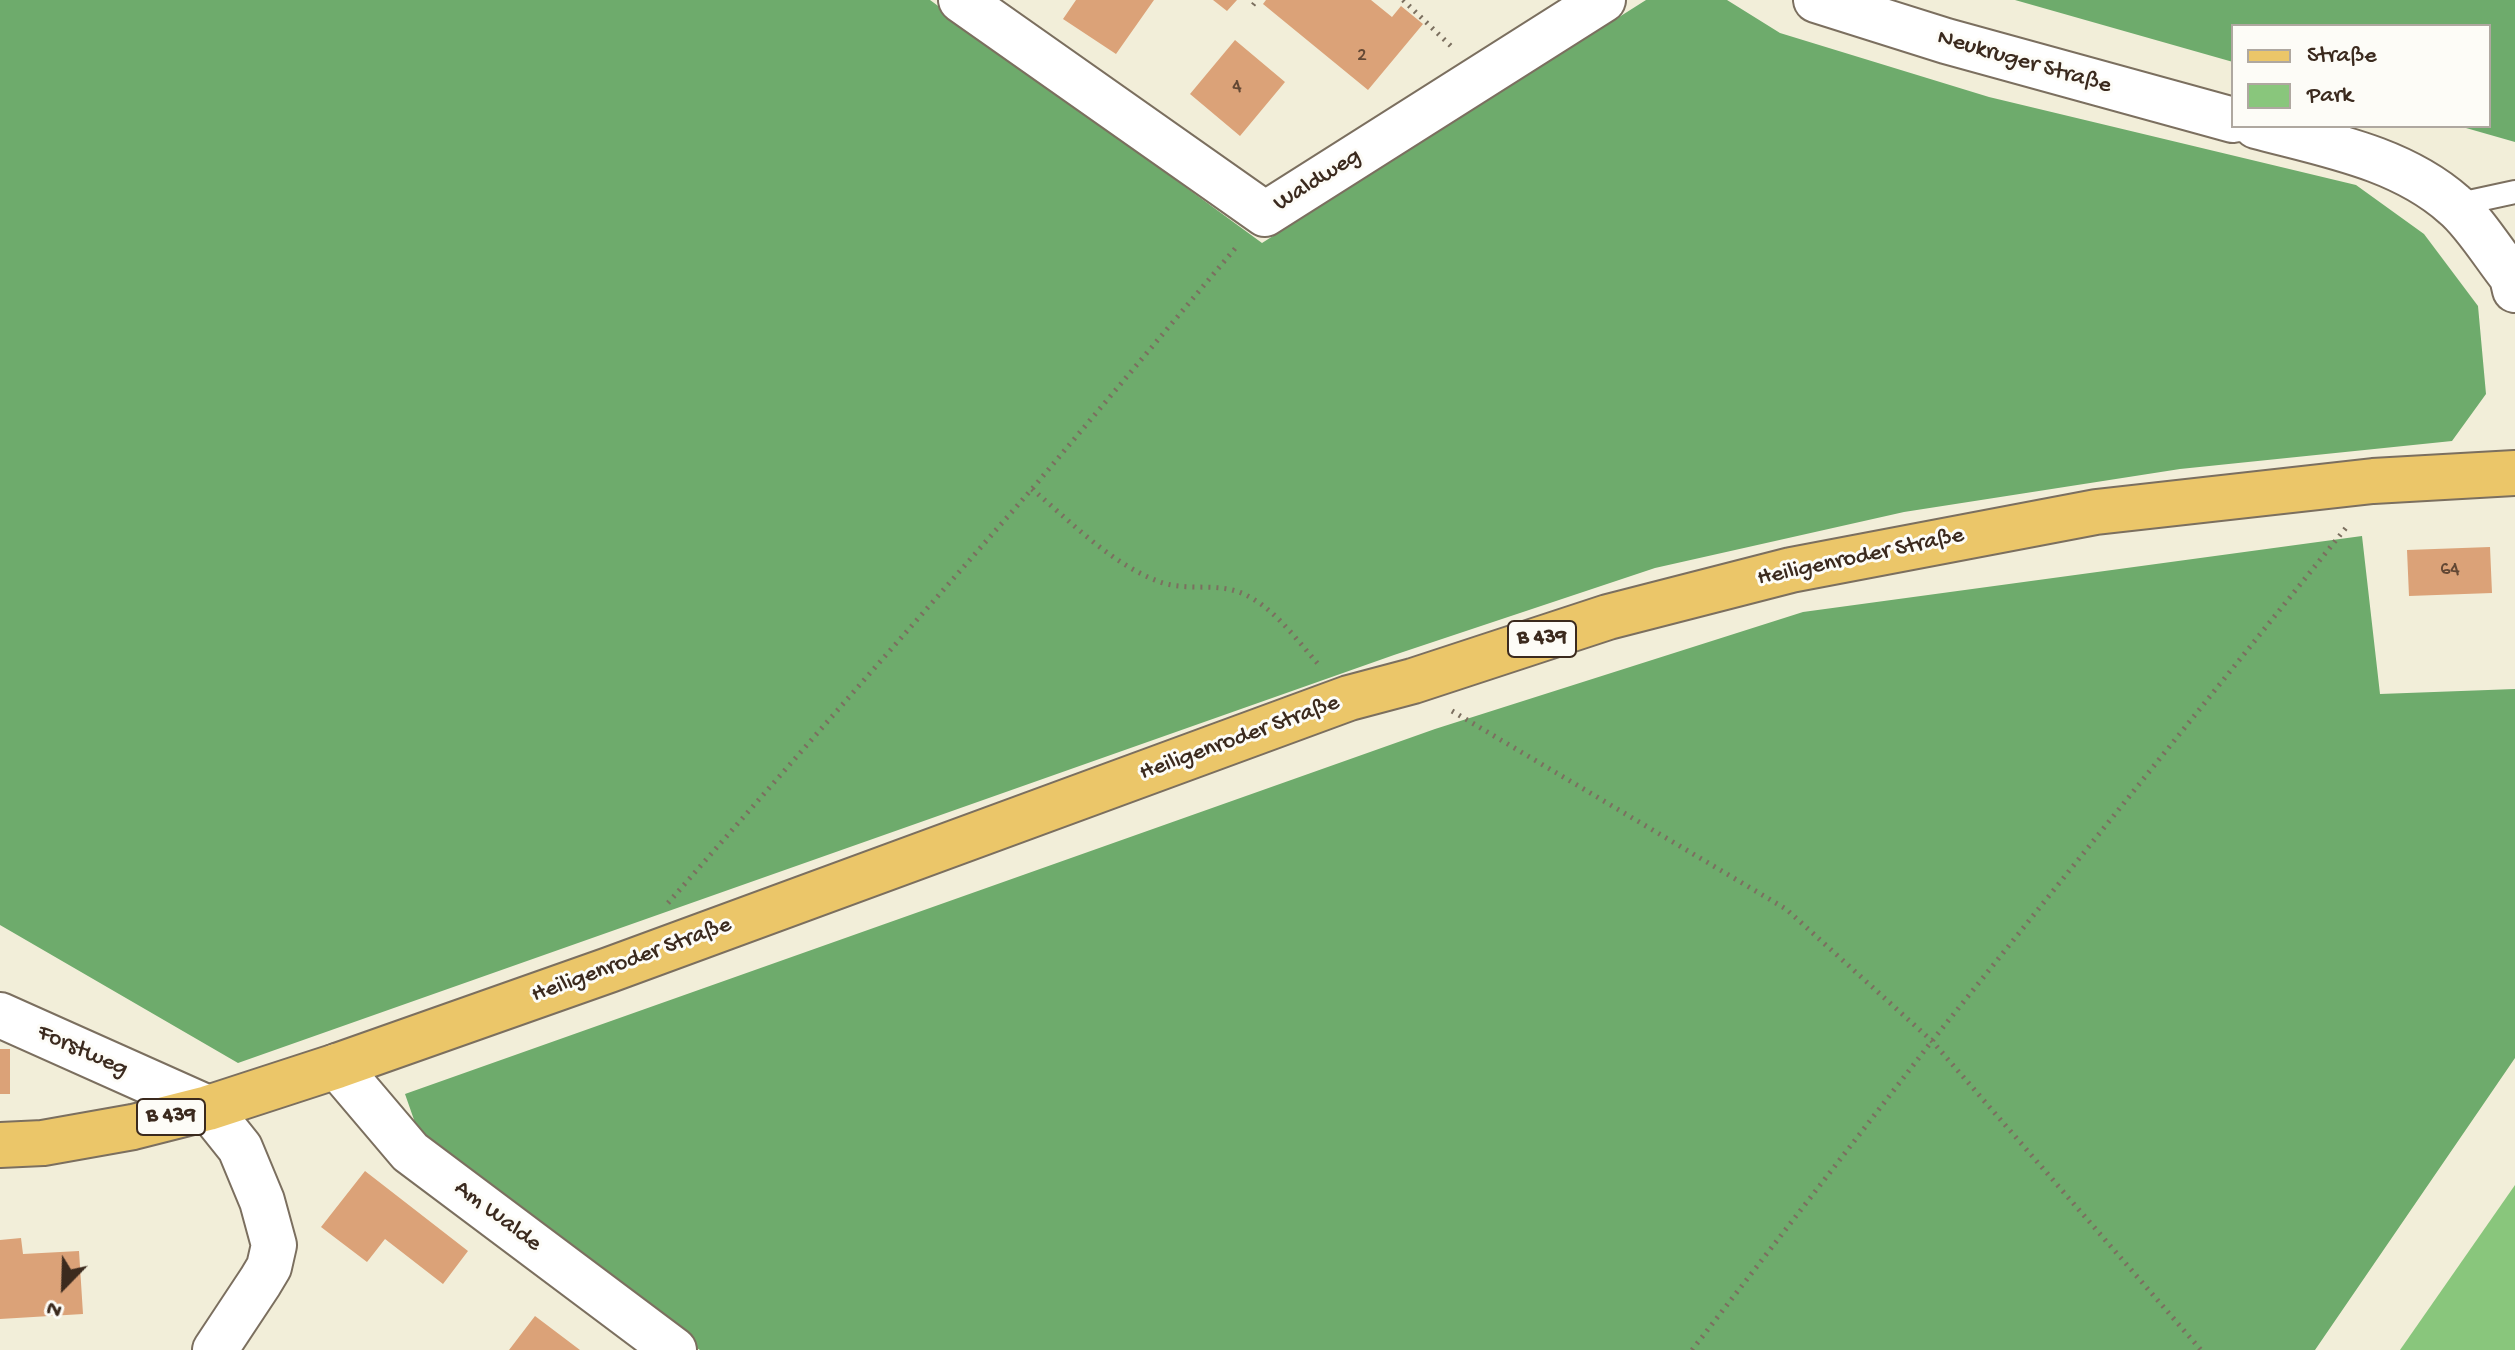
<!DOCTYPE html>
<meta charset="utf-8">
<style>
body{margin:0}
#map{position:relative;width:2515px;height:1350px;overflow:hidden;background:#f2eed9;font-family:"Gochi Hand",sans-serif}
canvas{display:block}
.legend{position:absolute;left:2231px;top:24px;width:260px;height:104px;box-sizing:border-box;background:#fdfcf7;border:2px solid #afa8a0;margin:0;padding:10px 14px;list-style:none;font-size:24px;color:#3b2a1e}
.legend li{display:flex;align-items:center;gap:16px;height:40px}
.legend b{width:40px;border:2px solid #afa8a0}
.north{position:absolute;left:24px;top:1246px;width:80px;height:80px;-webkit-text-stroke:6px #fdfcf7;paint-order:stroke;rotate:203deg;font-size:22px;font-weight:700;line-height:32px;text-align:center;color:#3b2a1e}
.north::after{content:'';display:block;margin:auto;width:28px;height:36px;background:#3b2a1e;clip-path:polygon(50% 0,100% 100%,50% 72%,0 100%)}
</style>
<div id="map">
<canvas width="2515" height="1350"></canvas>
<ul class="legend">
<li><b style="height:10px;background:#ebc669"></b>Straße</li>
<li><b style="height:22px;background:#89c67c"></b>Park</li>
</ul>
<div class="north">N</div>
</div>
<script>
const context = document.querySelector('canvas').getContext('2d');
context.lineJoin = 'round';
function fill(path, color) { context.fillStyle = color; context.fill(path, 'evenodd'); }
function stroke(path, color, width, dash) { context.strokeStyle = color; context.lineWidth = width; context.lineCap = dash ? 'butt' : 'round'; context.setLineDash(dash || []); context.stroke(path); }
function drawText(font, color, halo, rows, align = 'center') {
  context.font = font + ' "Gochi Hand",sans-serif'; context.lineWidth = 6; context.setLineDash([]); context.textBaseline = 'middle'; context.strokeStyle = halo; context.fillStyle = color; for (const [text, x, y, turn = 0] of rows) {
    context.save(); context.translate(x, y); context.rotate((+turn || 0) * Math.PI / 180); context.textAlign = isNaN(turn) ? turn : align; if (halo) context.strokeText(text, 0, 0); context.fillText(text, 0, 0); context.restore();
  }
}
const green = new Path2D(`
 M2515 1185V1350H2400Z`);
const forest = new Path2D(`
 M0 0H930L1262 243 1646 0H1727L1780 33 1989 97 2356 185 2424 234 2478 306 2486 394 2452 441 2180 469 1904 512 1655 568 1394 655 238 1063 0 925Z
 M2015 0H2515V142L2459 126H2489V26H2233V62Z
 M2362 536 2380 694 2515 689V1058L2315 1350H700L678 1336 420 1137 405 1094 1435 729 1803 612Z`);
const building = new Path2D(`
 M1076 0H1154L1116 54 1063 19Z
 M1213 0H1237L1227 11Z
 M1266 0H1371L1392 17 1401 6 1423 24 1368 90 1263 4Z
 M1235 40 1285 82 1240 136 1190 94Z
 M2490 547 2492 593 2409 596 2407 550Z
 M0 1049H10V1094H0Z
 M365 1171 468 1251 443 1284 385 1239 367 1262 321 1227Z
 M21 1238 23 1254 79 1251 83 1314 0 1319V1240Z
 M535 1316 580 1350H509Z`);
const path = new Path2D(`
 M1403 0 1453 48
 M1253 5 1257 0
 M1032 489C1071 522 1111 564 1160 582 1180 589 1201 586 1221 588 1264 592 1292 635 1319 665
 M1452 711 1786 909 1932 1041 2201 1350
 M668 903 1032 489 1238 245
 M1692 1350 1932 1041 2349 524`);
const service = new Path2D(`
 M2455 205 2515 192`);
const minor = new Path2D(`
 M961 0 1265 214 1603 0
 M0 1015 208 1108 240 1148 262 1201 274 1245 269 1267 260 1282 215 1350
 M337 1066 410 1152 674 1350`);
const tertiary = new Path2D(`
 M1816 0 1946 41 2233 120
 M2256 126C2323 144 2400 157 2454 205 2474 221 2495 256 2512 277L2515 290`);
const primary = new Path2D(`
 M0 1145 43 1143 133 1127 208 1108 337 1066 609 970 1349 698 1413 681 1608 617 1791 570 2096 512 2373 481 2515 473`);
const numberNames = [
 ["2",1362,57],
 ["4",1237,88],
 ["64",2450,571]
];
const shields = [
 [1542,639,68],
 [171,1117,68]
];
const shieldNames = [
 ["B 439",1542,639],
 ["B 439",171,1117]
];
const streetNames = [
 ["Neukruger Straße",2024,63,16],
 ["Waldweg",1318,181,-32],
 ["Heiligenroder Straße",1861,558,-12],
 ["Heiligenroder Straße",1240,739,-20],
 ["Heiligenroder Straße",632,961,-20],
 ["Forstweg",82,1052,24],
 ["Am Walde",497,1217,37]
];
fill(green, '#89c67c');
fill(forest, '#6eab6c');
fill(building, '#dba278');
stroke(service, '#7b6f5f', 26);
stroke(minor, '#7b6f5f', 48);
stroke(tertiary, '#7b6f5f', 48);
stroke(primary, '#7b6f5f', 48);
stroke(path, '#7b6f5f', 5, [2, 6]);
stroke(service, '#fff', 22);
stroke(minor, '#fff', 44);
stroke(tertiary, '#fff', 44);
stroke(primary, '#ebc669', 44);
drawText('20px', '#634834', null, numberNames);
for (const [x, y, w] of shields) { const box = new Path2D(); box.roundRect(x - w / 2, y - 18, w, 36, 6); context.fillStyle = '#fdfcf7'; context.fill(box); stroke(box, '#3b2a1e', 2); }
drawText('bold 22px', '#3b2a1e', null, shieldNames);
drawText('24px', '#3b2a1e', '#fdfcf7', streetNames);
</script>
